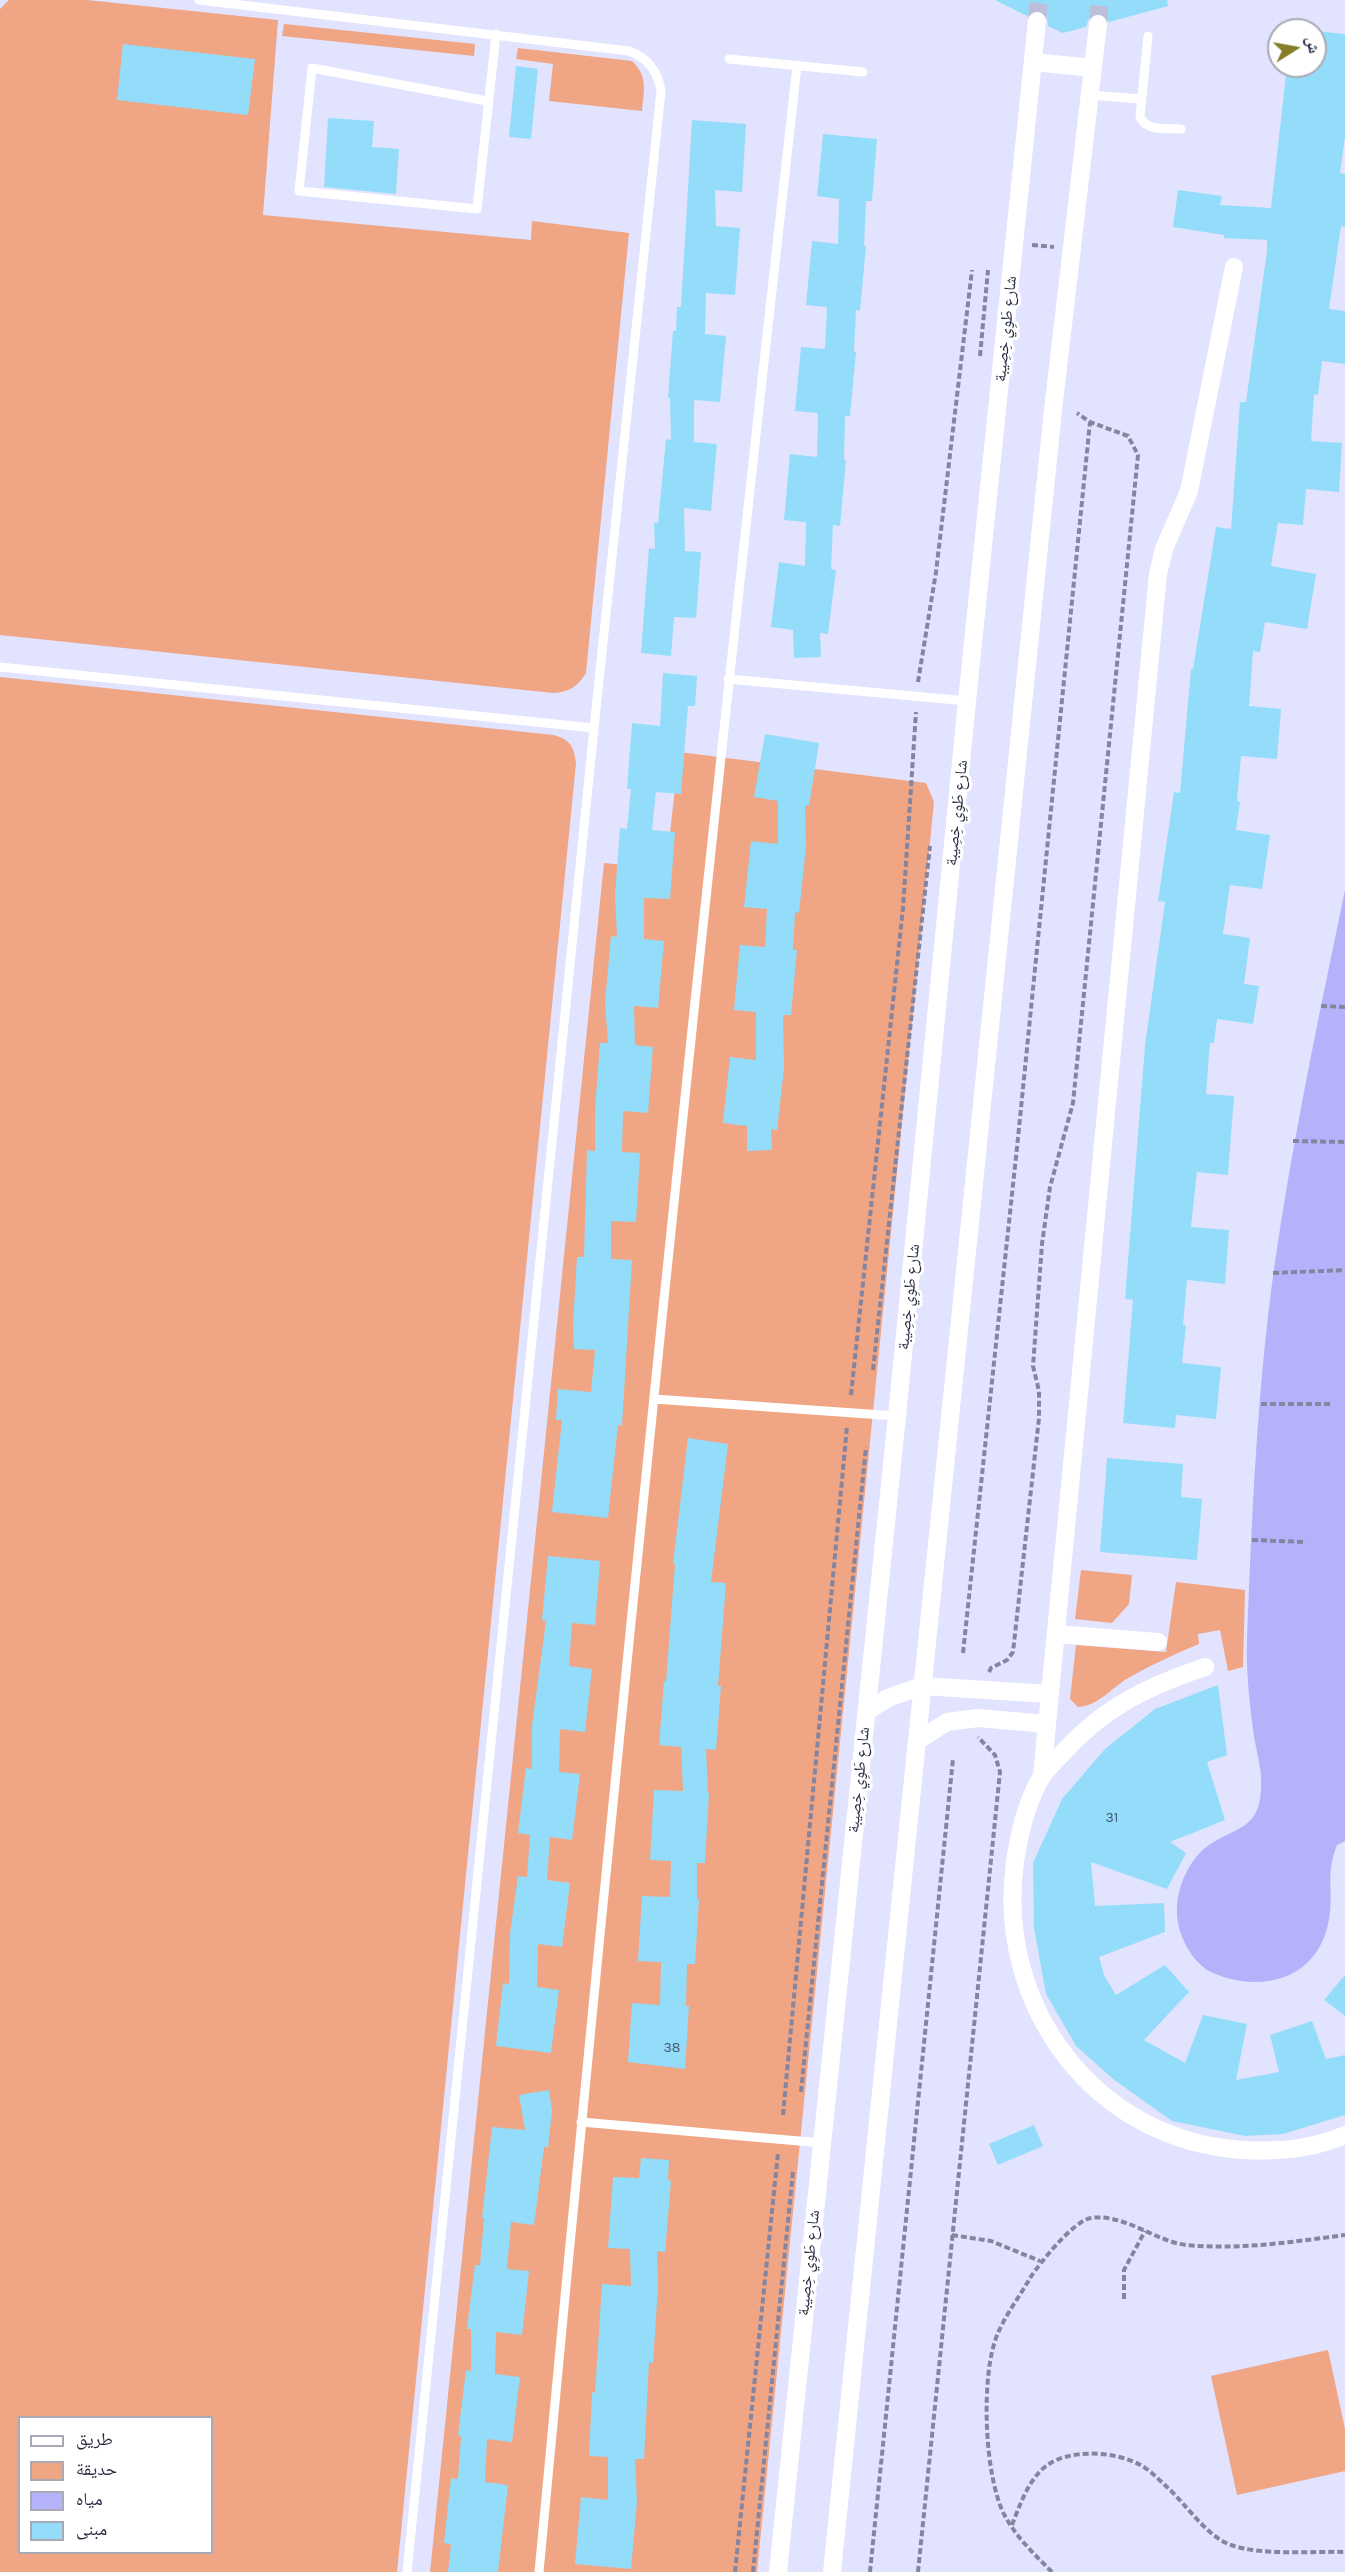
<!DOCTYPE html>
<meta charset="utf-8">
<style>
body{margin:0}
#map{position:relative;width:1345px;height:2572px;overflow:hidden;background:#e2e3ff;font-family:Karla,"Noto Naskh Arabic",sans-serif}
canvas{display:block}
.legend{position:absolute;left:18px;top:2416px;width:195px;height:138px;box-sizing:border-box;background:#fff;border:2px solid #aaaab4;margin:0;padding:8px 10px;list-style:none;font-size:18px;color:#2b2a44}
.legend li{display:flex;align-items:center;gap:12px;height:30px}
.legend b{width:30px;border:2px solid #aaaab4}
.north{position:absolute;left:1267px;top:18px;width:60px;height:60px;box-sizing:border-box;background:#fff;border:2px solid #aaaab4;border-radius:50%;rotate:79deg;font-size:16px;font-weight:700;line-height:24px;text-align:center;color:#2b2a44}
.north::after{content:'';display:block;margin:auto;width:21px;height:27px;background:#877f27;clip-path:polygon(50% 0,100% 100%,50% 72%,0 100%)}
</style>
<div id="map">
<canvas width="1345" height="2572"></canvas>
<ul class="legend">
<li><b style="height:8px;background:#fff"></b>طريق</li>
<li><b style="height:16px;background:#f0a585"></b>حديقة</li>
<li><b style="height:16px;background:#b3b2fb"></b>مياه</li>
<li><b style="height:16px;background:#94ddfa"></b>مبنى</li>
</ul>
<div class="north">ش</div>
</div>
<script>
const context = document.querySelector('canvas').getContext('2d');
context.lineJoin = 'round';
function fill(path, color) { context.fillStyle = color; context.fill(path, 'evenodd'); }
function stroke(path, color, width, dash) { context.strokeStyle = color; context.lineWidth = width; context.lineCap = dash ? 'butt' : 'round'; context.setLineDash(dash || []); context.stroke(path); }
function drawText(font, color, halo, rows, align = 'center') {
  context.font = font + ' Karla,"Noto Naskh Arabic",sans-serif'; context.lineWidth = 6; context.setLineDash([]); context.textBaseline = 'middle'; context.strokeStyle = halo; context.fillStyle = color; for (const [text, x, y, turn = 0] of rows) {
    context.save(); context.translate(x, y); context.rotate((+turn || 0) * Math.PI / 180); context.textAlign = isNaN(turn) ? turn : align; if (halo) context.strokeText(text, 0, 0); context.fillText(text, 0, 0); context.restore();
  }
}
const green = new Path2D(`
 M9 0H87L278 20 263 215 531 240 532 221 629 233 586 673C577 687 569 692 553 693L0 635V9Z
 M284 24 475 44 474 56 282 36Z
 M518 48 632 61C648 76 644 90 642 111L549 101 553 64 516 59Z
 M0 677 554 735C570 740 574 746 576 763L397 2572H0ZM20 2418H212V2552H20Z
 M679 752 926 783 934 802 757 2572H430L604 863 666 869Z
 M1081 1570 1132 1575 1129 1604 1112 1623 1075 1619Z
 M1176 1582 1245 1590 1243 1667 1228 1671 1220 1630 1198 1634 1199 1644C1175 1654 1153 1664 1130 1677 1112 1687 1099 1706 1078 1707L1070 1699 1076 1645 1166 1652Z
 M1328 2350 1345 2429V2471L1237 2495 1211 2376Z`);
const water = new Path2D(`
 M1345 890V1841L1337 1845C1325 1875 1334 1891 1329 1919 1319 1979 1263 1994 1213 1973 1192 1964 1176 1933 1177 1910 1177 1887 1189 1859 1209 1845 1236 1827 1259 1829 1261 1790 1263 1770 1255 1748 1253 1729 1249 1700 1246 1668 1247 1639 1252 1516 1257 1391 1274 1269 1292 1142 1319 1016 1345 890Z`);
const building = new Path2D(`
 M995 0H1167L1168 6 1109 22 1104 15 1094 14 1089 18 1086 27 1063 33 1048 26 1047 17 1043 12 1033 11 1027 16Z
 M1315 31 1345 34V137L1340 173 1345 174V227L1341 226 1329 309 1345 311V364L1322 361 1318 395 1314 394 1311 441 1342 443 1339 492 1306 489 1303 525 1278 523 1271 566 1316 574 1307 629 1265 622 1260 652 1253 651 1249 706 1281 709 1277 759 1241 756 1237 801 1240 802 1236 830 1270 835 1262 889 1230 885 1223 934 1250 938 1244 984 1259 986 1253 1024 1217 1019 1214 1043H1210L1206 1094 1234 1096 1228 1175 1197 1172 1191 1227 1229 1230 1225 1284 1187 1280 1183 1325H1186L1182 1363 1221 1367 1216 1419 1176 1415 1175 1428 1123 1423 1133 1300 1125 1299 1145 1046 1165 902 1158 901 1174 792 1180 793 1191 669H1193L1216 527 1231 529 1240 402H1246L1267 251V240L1224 238V235L1173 227 1178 190 1222 196 1220 205 1271 208 1287 66H1315Z
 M123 44 255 59 248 115 117 100Z
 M516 66 538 69 531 139 509 137Z
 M328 118 374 121 372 147 399 149 396 194 324 187Z
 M692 120 746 124 742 192 715 190 716 226 740 228 735 295 706 293 705 334 726 336 720 402 694 400V442L717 444 711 511 684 508 685 551 701 552 696 618 674 617 671 656 641 653 649 548 655 549 654 523H658L666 439 671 440 670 398H668L673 331H676L677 307H681Z
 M823 134 877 139 872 201H866L864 246H866L860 311 856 310 854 352H856L850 416H845L844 460H846L840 526 833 525 831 569 836 570 828 634 820 633 821 657 794 658 793 630 771 627 779 562 805 566 806 522 784 520 790 454 817 457 818 413 795 411 801 347 825 349 827 307 806 305 812 241 838 244 839 199 817 196Z
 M663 673 697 676 695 706H688L681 794 656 792 652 830 675 832 670 899 644 898V939L664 941 658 1008 634 1006 635 1045 653 1047 648 1113 623 1111 622 1152 640 1153 636 1222 611 1221V1259L632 1260 622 1426 618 1425 608 1518 552 1512 562 1420H556L558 1389 591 1392 595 1350 574 1349 573 1324 577 1257H584L587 1150 595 1151V1109L600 1043H608L605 1003 611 936 617 937 615 895 620 828 627 829 631 789H627L632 723 660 726Z
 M765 734 819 743 809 806 805 805 806 847 799 913 795 912 793 950H797L791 1015H783L784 1068 777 1130 771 1129 772 1150 747 1151V1126L723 1123 730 1057 756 1060V1012L734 1010 740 945 765 947 767 909 744 907 751 841 778 844V801L754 797Z
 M688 1438 728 1444 711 1582 726 1583 718 1686H721L716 1750 706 1749 708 1793H709L705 1863H697V1899H699L695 1964H687L686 2006H689L685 2069 628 2062 632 2003 660 2005 661 1962 638 1961 642 1896 670 1897 671 1861 650 1860 654 1790 683 1791 681 1747 659 1745 664 1681 666 1682 675 1564H673Z
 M1107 1458 1183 1464 1181 1497 1202 1499 1197 1560 1100 1552Z
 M548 1556 600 1561 595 1625 572 1623 569 1666 592 1669 585 1732 560 1729 559 1772 580 1774 572 1840 550 1837 547 1880 570 1883 562 1947 538 1944 537 1987 559 1990 551 2053 496 2046 503 1983 509 1984 510 1934 518 1876 527 1877 530 1835 518 1833 526 1768 532 1769V1726L546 1621 542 1620Z
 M1218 1685 1227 1755 1207 1762 1225 1820 1170 1842 1186 1853 1167 1889 1091 1862 1095 1906 1164 1903 1165 1932 1099 1957 1104 1975 1116 1995 1165 1965 1189 1992 1144 2040 1185 2063 1203 2015 1247 2024 1236 2080 1279 2072 1270 2035 1312 2021 1326 2059 1345 2055V2115L1283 2134 1245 2136 1172 2121 1113 2079 1076 2046 1046 1994 1034 1928 1033 1863 1062 1799 1105 1749 1155 1709Z
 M1345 1975V2016L1324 2000Z
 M549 2090 552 2111 548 2148 544 2147 534 2225 511 2222 507 2269 529 2271 522 2335 496 2332 495 2374 520 2377 512 2442 487 2439 485 2482 508 2485 498 2572H448L451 2544 444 2543 451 2478 458 2479 461 2436 458 2435 466 2370 471 2371V2329H467L475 2265H480L484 2218H482L492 2127 525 2130 519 2095Z
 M1034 2125 1043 2146 998 2165 989 2144Z
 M641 2158 669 2160 668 2180 671 2181 665 2252 657 2251 658 2287 653 2363 649 2362 644 2459H635L637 2502 631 2569 575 2564 581 2497 608 2500V2457L589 2456 592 2392 595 2393 602 2284 631 2286 630 2249 608 2248 613 2177 639 2178Z`);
const minorTunnel = new Path2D(`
 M1037 21 1039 0
 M1098 24 1100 0`);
const path = new Path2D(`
 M1032 245 1054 247
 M980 356 988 270
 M918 682 936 572 972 270
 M1321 1006 1345 1007
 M1293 1141 1345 1142
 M1273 1273 1345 1270
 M873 1370 930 846
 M851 1395 903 908 916 712
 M1261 1404H1330
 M1252 1540 1306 1542
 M963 1653 1018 1138 1090 422
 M989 1672 991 1668 1007 1660 1013 1652 1039 1418V1391L1033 1366 1042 1244 1050 1187 1073 1103 1138 455 1128 436 1090 422 1077 413
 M801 2092 866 1447
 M783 2115 847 1426
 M952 2235 991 2241 1040 2261
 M1124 2299V2270L1145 2231
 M1012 2525C1020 2505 1028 2480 1046 2466 1070 2448 1117 2451 1142 2466 1151 2471 1159 2480 1167 2487 1185 2503 1207 2537 1231 2545 1263 2556 1311 2551 1345 2552
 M735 2572 778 2153
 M753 2572 793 2171
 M870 2572 953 1759
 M918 2572 1000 1772 995 1755 978 1737
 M1052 2572C1035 2555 1017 2538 1005 2516 984 2478 980 2373 998 2333 1006 2314 1020 2296 1030 2278 1040 2263 1073 2221 1091 2218 1123 2213 1155 2241 1186 2245 1240 2250 1292 2242 1345 2235`);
const service = new Path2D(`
 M199 0 629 51C648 58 658 71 661 91L594 728 407 2572
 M1148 36 1140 117C1147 132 1167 128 1181 129
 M729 59 863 72
 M1090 95 1141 99
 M487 101 312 68 299 191 477 209 496 34
 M0 667 594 728
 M728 679 967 701
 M654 1399 897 1416
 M581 2122 822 2143
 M539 2572C617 1736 703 900 797 66`);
const minor = new Path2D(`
 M1033 62 1093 68
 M1056 1634 1158 1642
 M1205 1667C1146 1687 1102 1708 1060 1756 1054 1762 1047 1769 1042 1776 1027 1801 1019 1834 1015 1862 995 2006 1095 2141 1243 2150 1277 2152 1313 2149 1345 2135
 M867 1711 888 1698 922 1686 1049 1694
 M917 1741 947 1722 978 1718 1047 1724
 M1042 1776 1158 574 1164 549 1189 491 1234 267
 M778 2572 897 1416 967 701 1037 21
 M832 2572 1053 410 1098 24`);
const numberNames = [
 ["31",1112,1818],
 ["38",672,2048]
];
const streetNames = [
 ["شارع طَوِي خِصِيبة",1006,329,-84],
 ["شارع طَوِي خِصِيبة",957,813,-84],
 ["شارع طَوِي خِصِيبة",909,1297,-84],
 ["شارع طَوِي خِصِيبة",859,1780,-84],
 ["شارع طَوِي خِصِيبة",809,2263,-84]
];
fill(green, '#f0a585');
fill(water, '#b3b2fb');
fill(building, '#94ddfa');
stroke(minorTunnel, '#bdbeda', 18, [18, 9]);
stroke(path, '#8585a0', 4, [6, 3]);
stroke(service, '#fff', 9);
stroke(minor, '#fff', 18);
drawText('14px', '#455772', null, numberNames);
drawText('16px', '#2b2a44', '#fff', streetNames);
</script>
